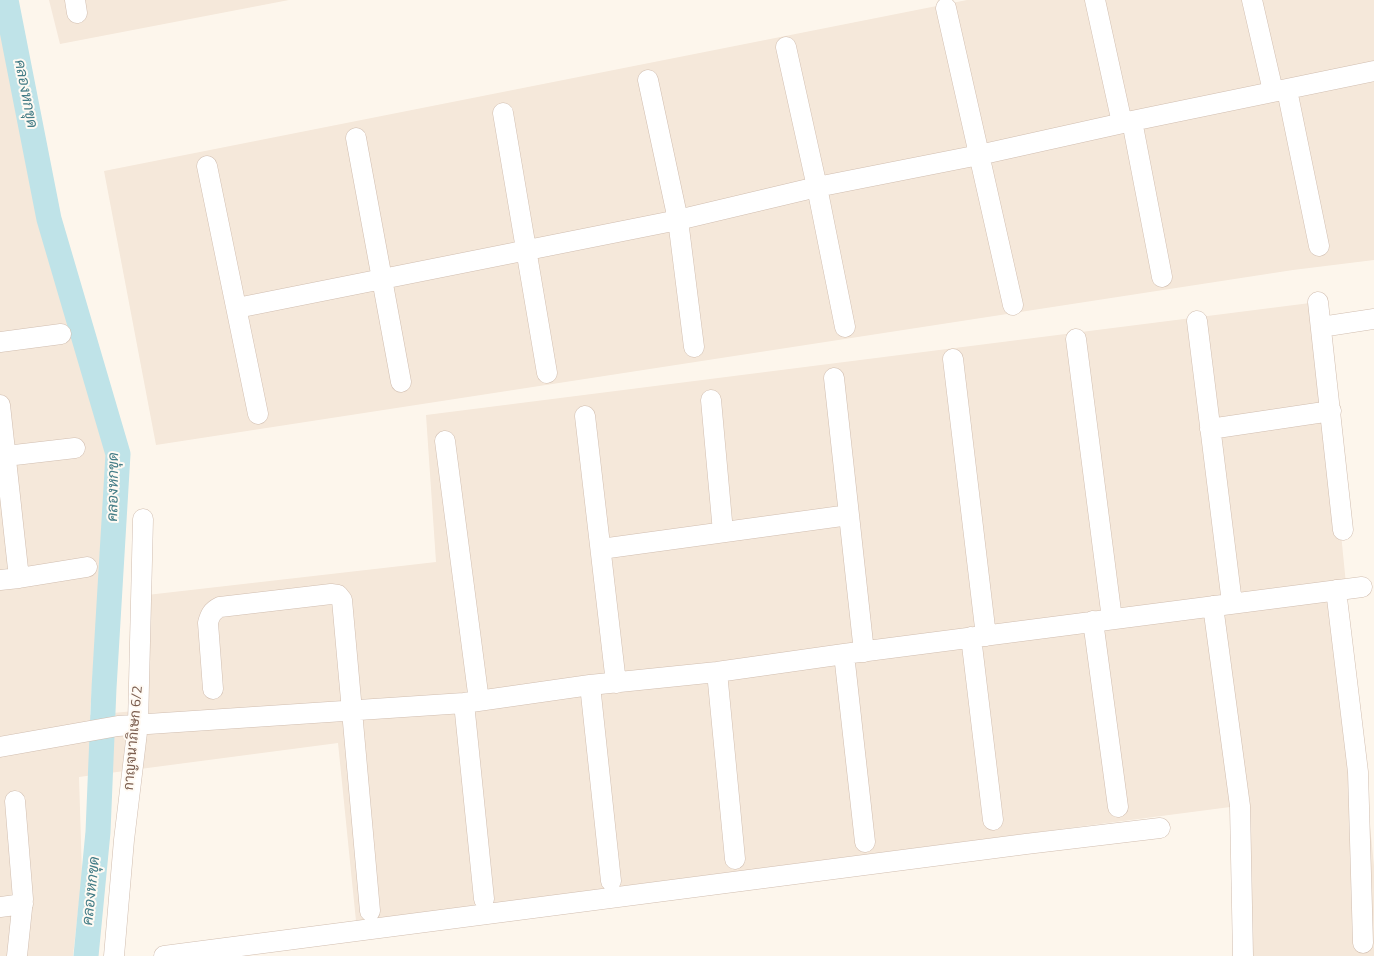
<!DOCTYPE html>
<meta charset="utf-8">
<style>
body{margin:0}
canvas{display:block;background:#fdf6ec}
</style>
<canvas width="1374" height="956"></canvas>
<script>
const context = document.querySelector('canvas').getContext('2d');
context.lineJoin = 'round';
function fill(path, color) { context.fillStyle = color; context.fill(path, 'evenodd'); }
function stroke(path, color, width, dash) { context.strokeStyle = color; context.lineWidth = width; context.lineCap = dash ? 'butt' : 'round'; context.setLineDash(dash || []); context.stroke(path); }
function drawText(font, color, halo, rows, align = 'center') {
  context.font = font + ' "Titillium Web",Sarabun,sans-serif'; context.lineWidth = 4; context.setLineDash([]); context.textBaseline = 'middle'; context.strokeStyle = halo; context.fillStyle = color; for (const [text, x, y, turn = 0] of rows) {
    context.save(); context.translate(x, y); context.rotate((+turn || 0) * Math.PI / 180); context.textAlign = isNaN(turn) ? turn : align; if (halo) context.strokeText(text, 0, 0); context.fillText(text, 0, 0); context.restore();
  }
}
const residential = new Path2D(`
 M49 0H289L60 44Z
 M967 0H1374V260L1293 270 156 445 104 171Z
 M13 30 109 425 90 715 146 710 147 595 436 562 426 415 1318 302 1374 866V956H1241L1238 806 356 921 338 743 79 777 82 875 73 956H0V33Z`);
const canal = new Path2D(`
 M6 0 49 219 118 454 104 688 98 832 86 956`);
const minor = new Path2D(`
 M75 0 77 13
 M1095 0 1122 123
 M1252 0 1273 91
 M946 8 1013 305
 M786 47 817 187 845 327
 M648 80 678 220 694 347
 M1287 90 1319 246
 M503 113 547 373
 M1132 121 1162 277
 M356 138 401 382
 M207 166 258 414
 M1318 302 1343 530
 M237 308 678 220 817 187 979 155 1132 121 1374 71
 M1197 321 1232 603
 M1321 327 1374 319
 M1076 339 1112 619
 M0 342 61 334
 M953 359 986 636
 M834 378 864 652
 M711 400 723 532
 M0 405 19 578 0 580
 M585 416 616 683
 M1210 429 1331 411
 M445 441 479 701
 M6 456 75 448
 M601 549 849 515
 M19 578 87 567
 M1336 590 1358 772 1363 943
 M1213 606 1240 806 1243 956
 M1093 621 1118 807
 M971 637 993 820
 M844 654 865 842
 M717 672 735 859
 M590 685 611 881
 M213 689 208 623C210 615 212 611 220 607L331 594 338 595 342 600 370 911
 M464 703 484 899
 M0 747 118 726 464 703 590 685 717 672 844 654 1362 587
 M15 801 23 899 17 956
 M0 907 23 904
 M114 956 124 840 138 724 143 519
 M164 956 1026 844 1160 828`);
const streetNames = [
 ["กาญจนาภิเษก 6/2",134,738,-85]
];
const waterNames = [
 ["คลองหกขุด",25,94,79],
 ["คลองหกขุด",114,487,-89],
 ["คลองหกขุด",92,891,-84]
];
fill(residential, '#f5e8da');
stroke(canal, '#bfe3e8', 25);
stroke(minor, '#d1beb0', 21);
stroke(minor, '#fff', 20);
drawText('14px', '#7a5c4d', '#fffaf3', streetNames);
drawText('italic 15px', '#437c86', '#fffaf3', waterNames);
</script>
